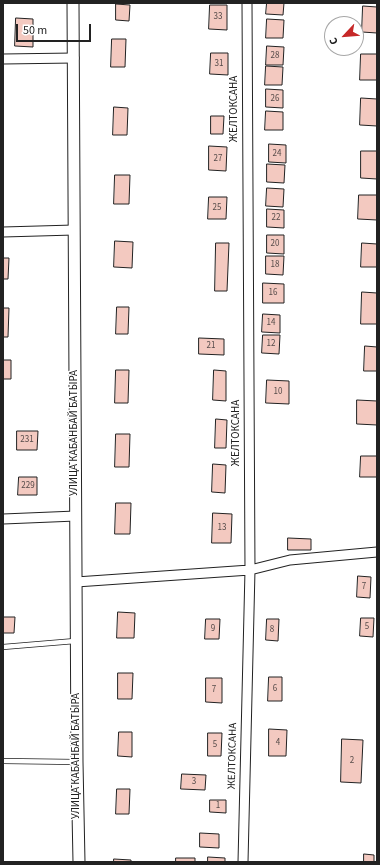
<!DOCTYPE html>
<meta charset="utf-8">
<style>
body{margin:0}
#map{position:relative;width:380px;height:865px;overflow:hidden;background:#fff;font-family:"Source Sans 3",sans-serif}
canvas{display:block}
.frame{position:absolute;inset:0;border:4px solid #222;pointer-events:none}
.north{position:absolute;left:324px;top:16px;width:40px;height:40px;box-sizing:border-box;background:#fff;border:1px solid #a7a7a7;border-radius:50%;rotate:244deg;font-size:11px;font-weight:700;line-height:16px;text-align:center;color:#222}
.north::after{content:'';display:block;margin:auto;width:14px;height:18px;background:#c62828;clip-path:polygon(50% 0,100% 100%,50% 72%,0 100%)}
.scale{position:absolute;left:16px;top:24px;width:75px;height:18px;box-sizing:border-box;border:2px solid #222;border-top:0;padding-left:5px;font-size:12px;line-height:14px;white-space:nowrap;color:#222;-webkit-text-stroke:3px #fff;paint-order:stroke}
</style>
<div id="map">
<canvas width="380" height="865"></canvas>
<div class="frame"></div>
<div class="north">С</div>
<div class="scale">50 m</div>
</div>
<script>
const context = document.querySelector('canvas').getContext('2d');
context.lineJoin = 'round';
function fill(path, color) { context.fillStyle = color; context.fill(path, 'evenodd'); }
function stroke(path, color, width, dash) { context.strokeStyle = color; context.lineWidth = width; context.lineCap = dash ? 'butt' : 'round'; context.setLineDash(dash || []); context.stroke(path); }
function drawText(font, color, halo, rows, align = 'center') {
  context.font = font + ' "Source Sans 3",sans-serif'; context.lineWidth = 3; context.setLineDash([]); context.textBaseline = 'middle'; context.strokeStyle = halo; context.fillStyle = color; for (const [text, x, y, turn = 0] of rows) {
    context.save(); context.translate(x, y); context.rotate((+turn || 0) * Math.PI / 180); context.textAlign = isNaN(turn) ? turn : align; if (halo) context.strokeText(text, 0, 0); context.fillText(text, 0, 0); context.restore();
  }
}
const building = new Path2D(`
 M267 3H284L283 15 266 14Z
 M116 4 130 5 129 21 116 20Z
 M210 5H227V30L209 29Z
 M363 6 377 7V33L362 32Z
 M16 18 33 19V47L15 46Z
 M267 19 284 20 283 38H266Z
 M112 39H126L125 67H111Z
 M267 46 284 47 283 65H266Z
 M211 53H228V75L210 74Z
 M361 54H377V80H360Z
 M266 66 283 67 282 85H265Z
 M266 89 283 90V108L266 107Z
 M361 98 377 99V126L360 125Z
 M114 107 128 108 127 135H113Z
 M266 111 283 112V130H265Z
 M211 116H224L223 134H211Z
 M269 144 286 145V163L269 162Z
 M209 146 227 147 226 171 209 170Z
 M361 151H377V179L361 178Z
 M267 164 285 165 284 183 267 182Z
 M115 175H130L129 204H114Z
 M267 188 284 189 283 207 266 206Z
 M359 195H377V220L358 219Z
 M209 197H227L226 219H208Z
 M267 209 284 210V228L267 227Z
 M267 235H284V254L267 253Z
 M115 241 133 242 132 268 114 267Z
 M216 243H229L227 291H215Z
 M362 243 377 244V267H361Z
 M266 256H284L283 275 266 274Z
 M3 258H9L8 279H3Z
 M263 283 284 284V303H263Z
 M362 292 377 293V324H361Z
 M117 307H129L128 334H116Z
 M3 308H9L8 337H3Z
 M263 314 280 315V333L262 332Z
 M263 335H280L279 354 262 353Z
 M199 338 224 339V355L199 354Z
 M365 346 377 347V371H364Z
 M3 360H11V379H3Z
 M116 370H129L128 403H115Z
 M214 370 226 371V401L213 400Z
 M267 380 289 381V404L266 403Z
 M357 400 377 401V425L357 424Z
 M216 419 227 420 226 448H215Z
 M17 431H38L37 450H17Z
 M116 434H130L129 467H115Z
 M361 456H377V477H360Z
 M213 464 226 465 225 493 212 492Z
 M19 477H37V495H18Z
 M116 503H131L130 534H115Z
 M213 513 232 514 231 543H212Z
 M288 538 311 539V550H288Z
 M358 576 371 577 370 598 357 597Z
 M118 612 135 613 134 638H117Z
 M3 617H15L14 633H3Z
 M361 618H374L373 637 360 636Z
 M206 619H220L219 639H205Z
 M267 619H279L278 641 266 640Z
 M118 673H133L132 699H118Z
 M269 677H282V701H268Z
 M206 678H222V703L206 702Z
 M269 729 287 730 286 756H269Z
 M119 732H132V757L118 756Z
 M208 733H222L221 756H208Z
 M342 739 363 740 361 783 341 782Z
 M182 774 206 775 205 790 181 789Z
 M117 789H130L129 814H116Z
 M210 800H226V813L210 812Z
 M200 833 219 834V848L200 847Z
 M364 854 374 855V862H364Z
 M208 857 225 858V862H208Z
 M176 858H195V862H176Z
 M114 859 131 860V862H114Z`);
const service = new Path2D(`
 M3 647 75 641
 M3 761 77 762`);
const minor = new Path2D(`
 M3 59 74 58
 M3 232 74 230
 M3 519 76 516
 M76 582 250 570 290 560 377 552
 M243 862 250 570 247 3`);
const tertiary = new Path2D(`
 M73 3 77 762 79 862`);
const numberNames = [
 ["33",218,17],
 ["28",275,56],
 ["31",219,64],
 ["26",275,99],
 ["24",277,154],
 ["27",218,159],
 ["25",217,208],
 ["22",276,218],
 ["20",275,244],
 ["18",275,265],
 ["16",273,293],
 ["14",271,323],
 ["12",271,344],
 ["21",211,346],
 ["10",278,392],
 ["231",27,440],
 ["229",28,486],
 ["13",222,528],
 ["7",364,587],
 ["5",367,627],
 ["9",213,629],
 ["8",272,630],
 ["6",275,689],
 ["7",214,690],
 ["4",278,743],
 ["5",215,745],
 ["2",352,761],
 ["3",194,782],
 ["1",218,806]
];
const streetNames = [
 ["ЖЕЛТОКСАНА",235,109,-90],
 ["УЛИЦА КАБАНБАЙ БАТЫРА",75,433,-90],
 ["ЖЕЛТОКСАНА",237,433,-90],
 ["УЛИЦА КАБАНБАЙ БАТЫРА",77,756,-90],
 ["ЖЕЛТОКСАНА",233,756,-89]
];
fill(building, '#f3c9c0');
stroke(building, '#222', 1);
stroke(service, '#222', 6);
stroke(minor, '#222', 11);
stroke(tertiary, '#222', 13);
stroke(service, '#fff', 4.5);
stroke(minor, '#fff', 9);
stroke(tertiary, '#fff', 11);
drawText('9px', '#564c4a', null, numberNames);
drawText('11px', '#222', '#fff', streetNames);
</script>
